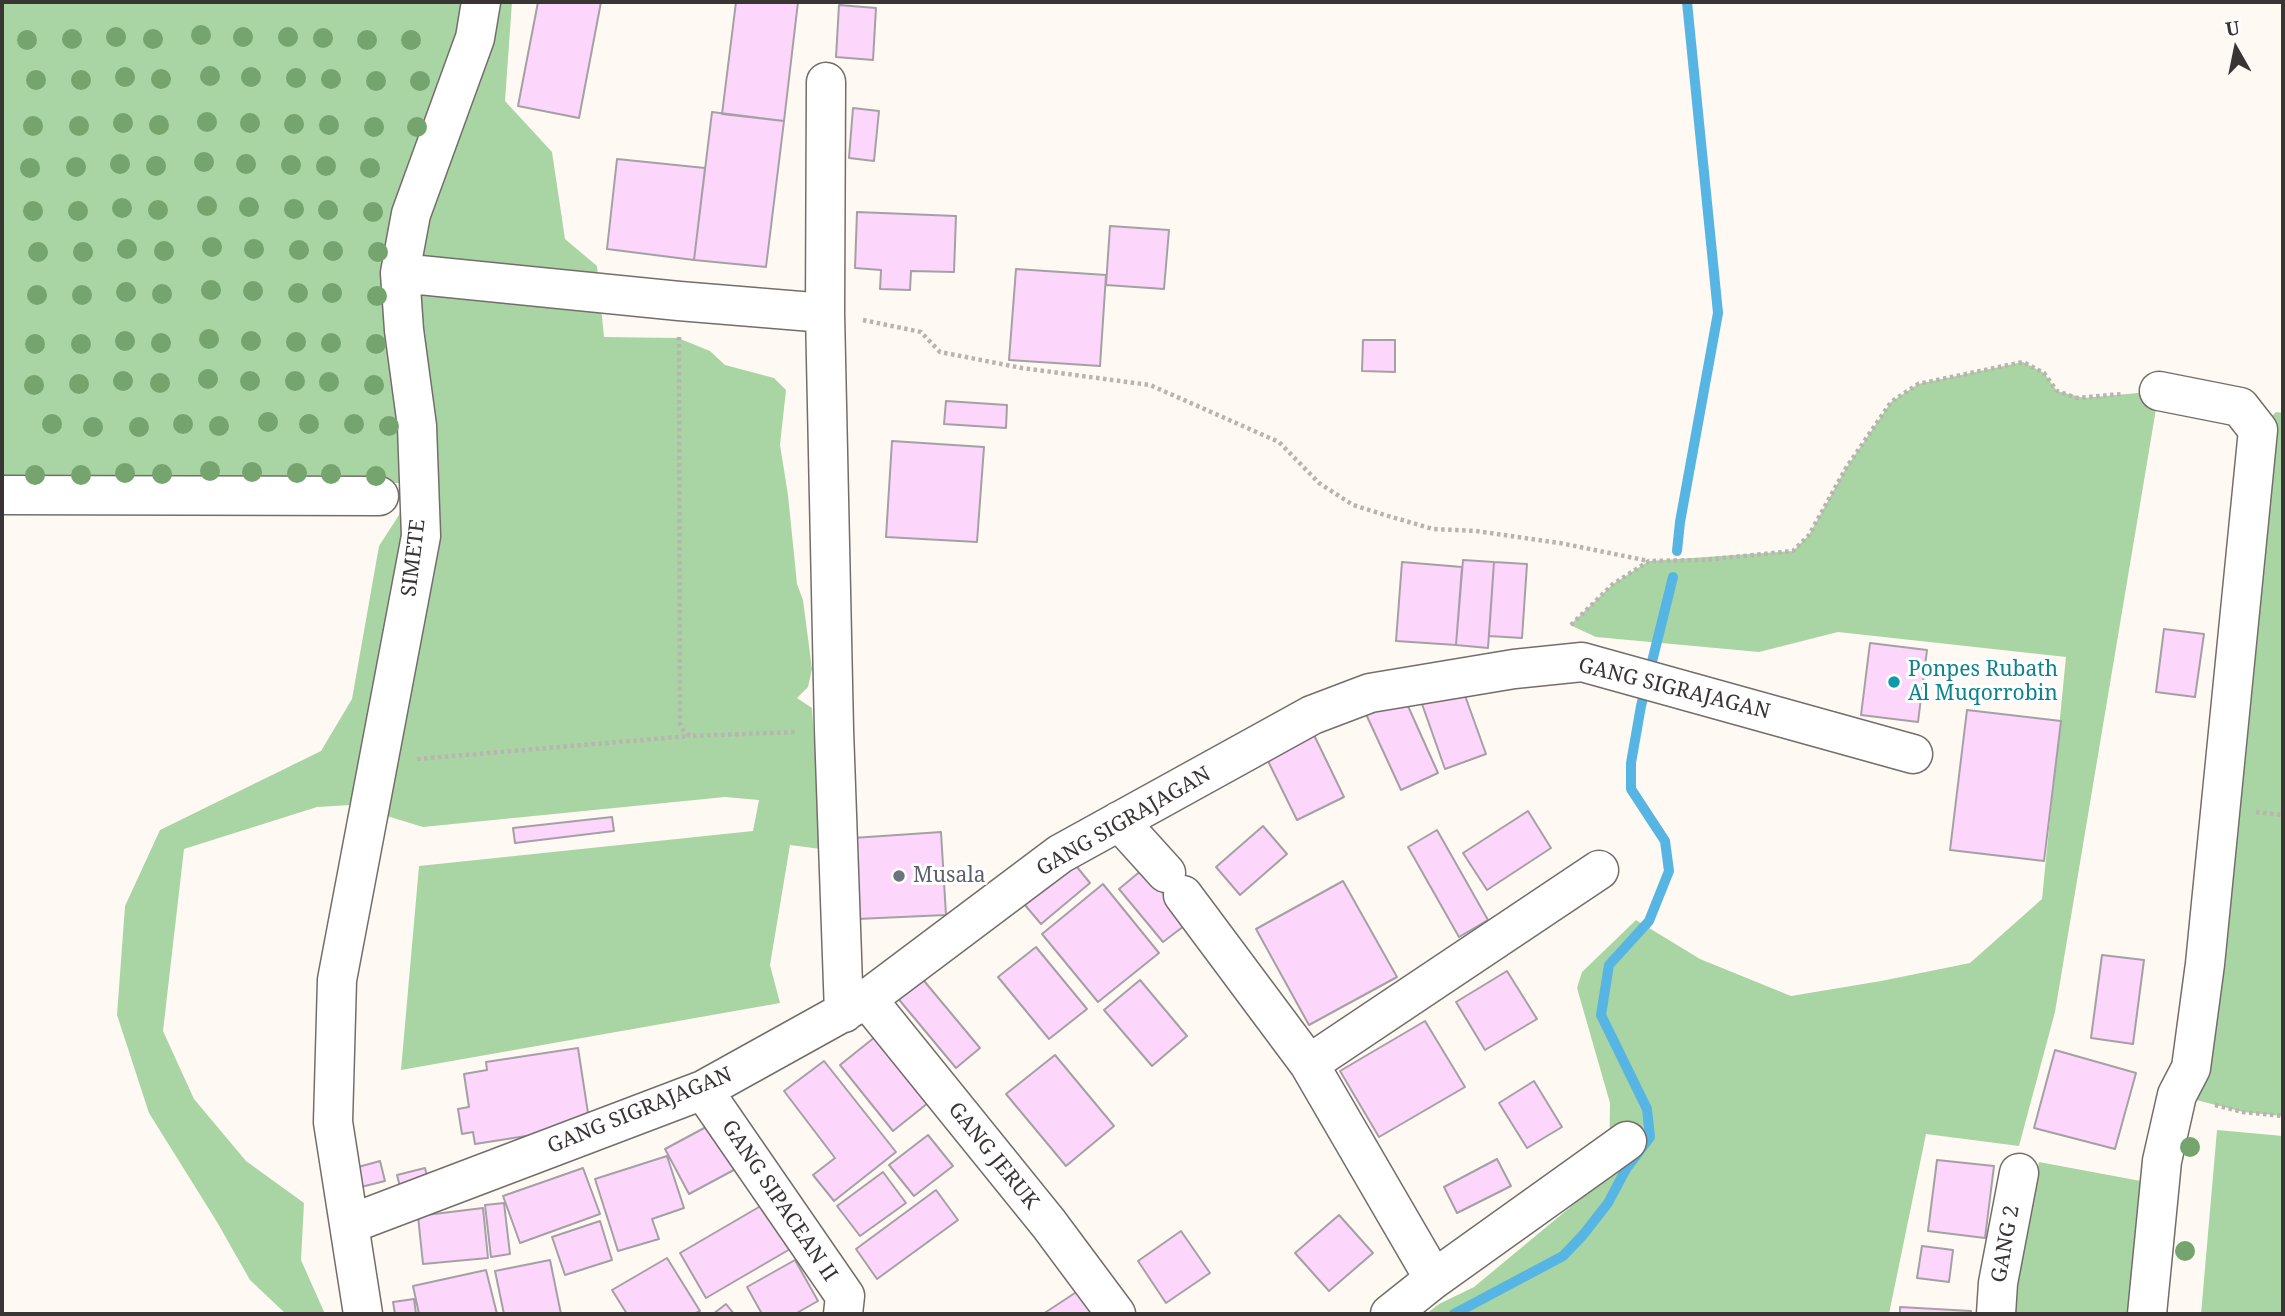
<!DOCTYPE html>
<style>
body{margin:0}
#map{position:relative;width:2285px;height:1316px;overflow:hidden;background:#fff9f4;font-family:"Noto Serif",serif}
canvas{display:block}
.frame{position:absolute;inset:0;border:4px solid #383534;pointer-events:none}
.north{position:absolute;left:2201px;top:14px;width:70px;height:70px;-webkit-text-stroke:5px #fff;paint-order:stroke;rotate:351deg;font-size:19px;font-weight:700;line-height:28px;text-align:center;color:#383534}
.north::after{content:'';display:block;margin:auto;width:24px;height:32px;background:#383534;clip-path:polygon(50% 0,100% 100%,50% 72%,0 100%)}
</style>
<div id="map">
<canvas width="2285" height="1316"></canvas>
<div class="frame"></div>
<div class="north">U</div>
</div>
<script>
const context = document.querySelector('canvas').getContext('2d');
context.lineJoin = 'round';
function fill(path, color) { context.fillStyle = color; context.fill(path, 'evenodd'); }
function stroke(path, color, width, dash) { context.strokeStyle = color; context.lineWidth = width; context.lineCap = dash ? 'butt' : 'round'; context.setLineDash(dash || []); context.stroke(path); }
function drawText(font, color, halo, rows, align = 'center') {
  context.font = font + ' "Noto Serif",serif'; context.lineWidth = 6; context.setLineDash([]); context.textBaseline = 'middle'; context.strokeStyle = halo; context.fillStyle = color; for (const [text, x, y, turn = 0] of rows) {
    context.save(); context.translate(x, y); context.rotate((+turn || 0) * Math.PI / 180); context.textAlign = isNaN(turn) ? turn : align; if (halo) context.strokeText(text, 0, 0); context.fillText(text, 0, 0); context.restore();
  }
}
const green = new Path2D(`
 M2 2H512L505 101 552 152 565 239 597 266 604 337 678 338 710 351 725 365 774 378 786 390 780 445 788 495 797 584 803 600 812 669 808 687 797 698 812 708 821 849 790 845 770 965 780 1003 401 1070 419 866 753 831 759 800 725 797 423 827 351 805 317 807 184 849 163 1031 194 1099 246 1161 304 1203 301 1260 325 1314H286L250 1280 217 1222 149 1113 117 1015 125 906 160 830 321 751 352 699 379 546 399 515 408 483 2 482Z
 M2023 362 2044 373 2057 391 2084 398 2159 391 2055 1012 2019 1146 1926 1134 1889 1314H1426L1439 1304 1474 1287 1609 1175 1610 1103 1577 988 1582 972 1636 920 1700 959 1791 996 1881 981 1970 963 2042 899 2066 657 1838 632 1759 652 1596 637 1570 625 1613 584 1649 561 1793 551 1809 535 1846 468 1891 402 1918 384Z
 M2276 412 2283 413V1116L2243 1112 2177 1095 2258 430Z
 M2217 1130 2283 1136V1314H2201Z
 M2039 1162 2146 1182 2133 1314H2009L2011 1296Z`);
const stream = new Path2D(`
 M1677 551 1680 522 1718 313 1687 2
 M1454 1314 1563 1256 1583 1235 1608 1203 1626 1169 1650 1137 1647 1109 1601 1015 1609 965 1649 921 1669 871 1665 841 1631 789V763L1641 706 1673 577`);
const building = new Path2D(`
 M538 2H601L579 118 518 106Z
 M736 2H798L784 121 722 114Z
 M839 5 876 8 873 60 836 57Z
 M853 108 879 111 874 161 849 158Z
 M712 112 784 121 766 267 694 260Z
 M617 159 705 168 694 260 607 249Z
 M857 212 956 216 954 272 911 271 910 290 880 289 881 270 855 268Z
 M1110 226 1169 230 1164 289 1106 285Z
 M1016 269 1106 275 1100 366 1009 360Z
 M1363 340H1395V372L1362 371Z
 M946 401 1007 405 1006 428 944 424Z
 M892 441 984 447 977 542 886 537Z
 M1463 560 1494 562 1488 648 1456 645Z
 M1402 562 1462 567 1456 645 1396 641Z
 M1494 562 1527 564 1522 638 1489 636Z
 M2164 629 2204 634 2195 697 2156 692Z
 M1870 643 1927 650 1918 722 1861 715Z
 M1463 690 1486 754 1445 769 1422 704Z
 M1403 695 1438 773 1401 790 1365 712Z
 M1967 710 2061 721 2044 861 1950 850Z
 M1314 735 1344 797 1297 820 1266 757Z
 M1528 811 1551 848 1487 890 1463 853Z
 M612 817 614 831 515 843 513 828Z
 M1263 826 1287 854 1240 895 1216 867Z
 M1437 830 1488 920 1459 937 1408 847Z
 M941 832 946 915 857 919 853 838Z
 M1069 857 1090 883 1041 924 1019 898Z
 M1143 869 1188 923 1163 942 1119 889Z
 M1343 881 1397 977 1309 1025 1256 929Z
 M1103 884 1159 953 1098 1002 1042 934Z
 M1036 947 1087 1009 1049 1039 998 977Z
 M2102 955 2144 960 2133 1044 2091 1038Z
 M1507 971 1537 1019 1485 1050 1456 1002Z
 M920 976 980 1048 956 1068 896 996Z
 M1140 980 1187 1036 1152 1066 1104 1010Z
 M1425 1021 1465 1087 1379 1137 1340 1071Z
 M880 1033 933 1099 893 1131 840 1065Z
 M578 1048 590 1126 475 1144 473 1132 462 1134 458 1109 469 1107 464 1074 487 1070 486 1062Z
 M2055 1050 2136 1073 2115 1149 2034 1128Z
 M1055 1055 1114 1126 1066 1166 1006 1094Z
 M824 1061 896 1152 834 1201 813 1175 835 1158 784 1091Z
 M1534 1081 1562 1127 1527 1148 1499 1103Z
 M721 1119 745 1164 689 1194 665 1149Z
 M928 1135 953 1166 914 1196 889 1165Z
 M667 1156 684 1208 652 1219 659 1239 618 1251 595 1179Z
 M1497 1159 1511 1186 1457 1213 1444 1187Z
 M1937 1160 1994 1166 1985 1238 1928 1231Z
 M380 1161 385 1181 357 1188 351 1169Z
 M425 1168 430 1187 402 1195 397 1175Z
 M583 1168 600 1214 520 1243 503 1196Z
 M883 1172 906 1203 860 1236 837 1206Z
 M936 1190 958 1220 877 1279 856 1249Z
 M771 1200 797 1245 706 1298 680 1253Z
 M504 1203 510 1254 491 1257 485 1205Z
 M483 1208 488 1258 423 1264 418 1216Z
 M1339 1215 1373 1253 1329 1291 1295 1253Z
 M600 1221 612 1260 565 1275 552 1237Z
 M1181 1231 1210 1273 1166 1303 1138 1261Z
 M1922 1246 1953 1250 1949 1282 1917 1278Z
 M667 1258 700 1311 694 1314H627L612 1290Z
 M550 1260 561 1314H504L495 1271Z
 M795 1260 818 1301 795 1314H762L747 1287Z
 M486 1270 497 1314H419L413 1286Z
 M1081 1289 1097 1314H1043Z
 M414 1299 416 1314H395L393 1302Z
 M726 1304 734 1314H713Z
 M1900 1307 1971 1311V1314H1900Z`);
const path = new Path2D(`
 M863 320 921 332 940 352 1022 368 1150 385 1279 442 1319 483 1353 505 1385 515 1433 529 1476 531 1560 543 1649 561
 M679 337 680 724 683 730 690 736 796 732
 M1571 625 1613 584 1649 561 1703 560 1793 551 1809 535 1846 468 1891 402 1918 384 2023 362 2044 373 2057 391 2077 398 2122 394
 M417 759 690 736
 M2256 812 2283 815
 M2215 1105 2243 1112 2283 1116`);
const minor = new Path2D(`
 M400 273 679 301 825 313 826 82
 M825 313 834 730 844 1013
 M2 495 379 496
 M1119 821 1166 873
 M1183 895 1309 1064 1434 1279
 M867 999 1049 1224 1116 1314
 M1309 1064 1599 870
 M703 1090 845 1296 843 1314
 M350 1224 703 1090 867 999 1060 854 1312 715 1370 693 1514 669 1582 662 1913 754
 M363 1314 333 1122 337 980 421 536 417 426 404 330 400 273 411 214 475 38 481 2
 M1390 1314 1434 1279 1627 1141
 M1996 1314 1998 1283 2019 1173
 M2147 1314 2162 1161 2177 1095 2191 1068 2205 964 2258 430 2240 407 2159 391`);
const trees = [
 [201,35],
 [116,37],
 [243,37],
 [288,37],
 [323,38],
 [72,39],
 [153,39],
 [27,40],
 [367,40],
 [411,40],
 [210,76],
 [125,77],
 [251,77],
 [296,78],
 [161,79],
 [331,79],
 [36,80],
 [81,80],
 [376,81],
 [420,81],
 [207,122],
 [123,123],
 [250,123],
 [294,124],
 [159,125],
 [329,125],
 [33,126],
 [79,126],
 [374,127],
 [417,127],
 [204,162],
 [120,164],
 [246,164],
 [291,165],
 [156,166],
 [326,166],
 [76,167],
 [30,168],
 [370,168],
 [207,206],
 [249,207],
 [122,208],
 [294,209],
 [158,210],
 [328,210],
 [33,211],
 [78,211],
 [373,212],
 [212,247],
 [127,249],
 [254,249],
 [299,250],
 [164,251],
 [333,251],
 [38,252],
 [83,252],
 [378,252],
 [211,290],
 [253,291],
 [126,292],
 [298,293],
 [332,293],
 [162,294],
 [37,295],
 [82,295],
 [377,296],
 [209,339],
 [125,341],
 [251,341],
 [296,342],
 [161,343],
 [331,343],
 [35,344],
 [81,344],
 [376,344],
 [208,379],
 [123,381],
 [250,381],
 [295,381],
 [329,382],
 [160,383],
 [79,384],
 [34,385],
 [374,385],
 [268,422],
 [52,424],
 [183,424],
 [309,424],
 [354,424],
 [219,426],
 [389,426],
 [93,427],
 [139,427],
 [210,471],
 [252,472],
 [125,473],
 [297,473],
 [162,474],
 [331,474],
 [35,475],
 [81,475],
 [376,476],
 [2190,1147],
 [2185,1251]
];
const markers = [
 [1894,682,7,"#0f9aa8"],
 [899,876,7,"#6b7280"]
];
const streetNames = [
 ["SIMETE",414,558,-83],
 ["GANG SIGRAJAGAN",1674,689,14],
 ["GANG SIGRAJAGAN",1124,822,-30],
 ["GANG SIGRAJAGAN",640,1111,-22],
 ["GANG JERUK",993,1156,51],
 ["GANG SIPACEAN II",779,1201,56],
 ["GANG 2",2006,1244,-80]
];
const cultureNames = [
 ["Ponpes Rubath",1908,670],
 ["Al Muqorrobin",1908,694]
];
const worshipNames = [
 ["Musala",913,876]
];
fill(green, '#a9d5a4');
stroke(stream, '#57b5e3', 10);
fill(building, '#fdd6fc');
stroke(building, '#a5a0a5', 2);
stroke(minor, '#736e6a', 41);
stroke(path, '#b8b4b0', 4.5, [3.5, 3.5]);
stroke(minor, '#fff', 38);
context.fillStyle = '#75a46e';
for (const [x, y] of trees) { context.beginPath(); context.arc(x, y, 10, 0, 2 * Math.PI); context.fill(); }
for (const [x, y, r, color] of markers) { const dot = new Path2D(); dot.arc(x, y, r, 0, 2 * Math.PI); context.fillStyle = color; context.fill(dot); stroke(dot, '#fff', 2.5); }
drawText('21px', '#383534', '#fff', streetNames);
drawText('21px', '#0d838f', '#fff', cultureNames, 'left');
drawText('21px', '#5b616d', '#fff', worshipNames, 'left');
</script>
